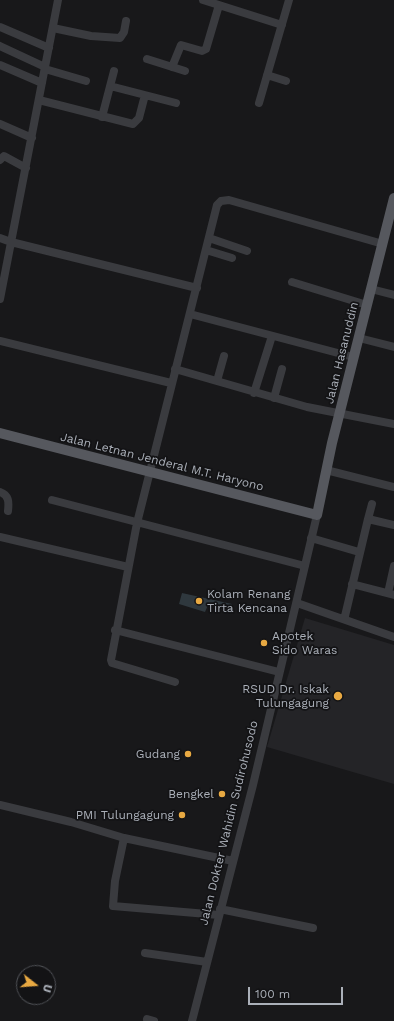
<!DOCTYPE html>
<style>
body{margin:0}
#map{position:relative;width:394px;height:1021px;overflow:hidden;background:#18181a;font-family:"Work Sans",sans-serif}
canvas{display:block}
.north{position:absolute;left:16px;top:965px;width:40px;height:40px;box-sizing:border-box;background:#131315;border:1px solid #505257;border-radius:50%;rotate:107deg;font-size:11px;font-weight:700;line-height:16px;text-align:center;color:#abb0b9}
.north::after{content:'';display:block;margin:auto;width:14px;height:18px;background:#e8a942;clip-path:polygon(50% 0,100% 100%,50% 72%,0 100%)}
.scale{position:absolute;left:248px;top:987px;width:95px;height:18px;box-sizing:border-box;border:2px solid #abb0b9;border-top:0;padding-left:5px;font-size:12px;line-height:14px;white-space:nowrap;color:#abb0b9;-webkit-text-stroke:3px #131315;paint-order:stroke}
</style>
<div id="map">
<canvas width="394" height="1021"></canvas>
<div class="north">U</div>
<div class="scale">100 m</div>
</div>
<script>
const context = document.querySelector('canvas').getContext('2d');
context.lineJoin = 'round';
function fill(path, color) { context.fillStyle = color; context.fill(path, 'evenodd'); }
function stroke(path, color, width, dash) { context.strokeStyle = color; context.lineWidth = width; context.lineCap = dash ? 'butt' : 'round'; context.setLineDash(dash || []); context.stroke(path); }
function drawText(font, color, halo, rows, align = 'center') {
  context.font = font + ' "Work Sans",sans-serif'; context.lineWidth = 3.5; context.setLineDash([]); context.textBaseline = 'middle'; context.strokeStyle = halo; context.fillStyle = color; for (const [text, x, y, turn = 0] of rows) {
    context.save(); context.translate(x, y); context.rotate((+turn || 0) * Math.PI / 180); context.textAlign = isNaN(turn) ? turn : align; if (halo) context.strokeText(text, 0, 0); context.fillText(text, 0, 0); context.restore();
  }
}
const built = new Path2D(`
 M305 618 394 645V784L267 747Z`);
const water = new Path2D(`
 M182 593 232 604 229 612 208 605 205 612 179 604Z`);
const minor = new Path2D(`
 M203 0 282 25
 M0 27 49 48
 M53 28 91 36 120 38 124 32 126 21
 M0 46 45 67
 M147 59 185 71
 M0 65 42 83
 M172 67 181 45 202 51 206 49 219 5
 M45 69 86 81
 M267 75 286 81
 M110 86 176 103
 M39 100 133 124 139 118 145 95
 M259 103 289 0
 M102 117 114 71
 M0 124 32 138
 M0 160 4 156 26 168
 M0 238 11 242 197 288
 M209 238 247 251
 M206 250 232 258
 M292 282 367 305
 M371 289 394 295
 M0 299 58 0
 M190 314 353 357
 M359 338 394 347
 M0 341 171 383
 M175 369 307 407 394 424
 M217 381 224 356
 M254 393 272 336
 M274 398 282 369
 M326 470 394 487
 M0 492C9 495 9 502 8 511
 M52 500 305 566
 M368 519 372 504
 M0 537 128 567
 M311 538 359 552
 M352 584 394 595
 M388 593 394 566
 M297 603 394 637
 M345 616 368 519 394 525
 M115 630 279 672
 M175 682 112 663 111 660 137 523 217 205 221 201 229 200 383 244
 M0 805 71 822 124 838 233 861
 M124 838 115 881 113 906 219 915
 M220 909 313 928
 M145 953 207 962
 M147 1019 154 1021
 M192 1021 253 785 317 515`);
const major = new Path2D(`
 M0 433 317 515 332 443 394 198`);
const markers = [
 [199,601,4,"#e8a942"],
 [264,643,4,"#e8a942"],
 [338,696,5,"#e8a942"],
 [188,754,4,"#e8a942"],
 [222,794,4,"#e8a942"],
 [182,815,4,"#e8a942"]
];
const streetNames = [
 ["Jalan Hasanuddin",342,353,-76],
 ["Jalan Letnan Jenderal M.T. Haryono",162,462,14],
 ["Jalan Dokter Wahidin Sudirohusodo",229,823,-76]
];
const poiNames = [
 ["Kolam Renang",207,594,"left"],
 ["Tirta Kencana",207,608,"left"],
 ["Apotek",272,636,"left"],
 ["Sido Waras",272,650,"left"],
 ["RSUD Dr. Iskak",329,689],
 ["Tulungagung",329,703],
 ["Gudang",180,754],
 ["Bengkel",214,794],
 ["PMI Tulungagung",174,815]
];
fill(built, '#242427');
fill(water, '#2f383e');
stroke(minor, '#3a3b3f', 8);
stroke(major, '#56585e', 10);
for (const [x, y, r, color] of markers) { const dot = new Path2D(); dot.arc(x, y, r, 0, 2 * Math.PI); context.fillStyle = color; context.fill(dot); stroke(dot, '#131315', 1.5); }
drawText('12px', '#abb0b9', '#131315', streetNames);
drawText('12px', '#abb0b9', '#131315', poiNames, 'right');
</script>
